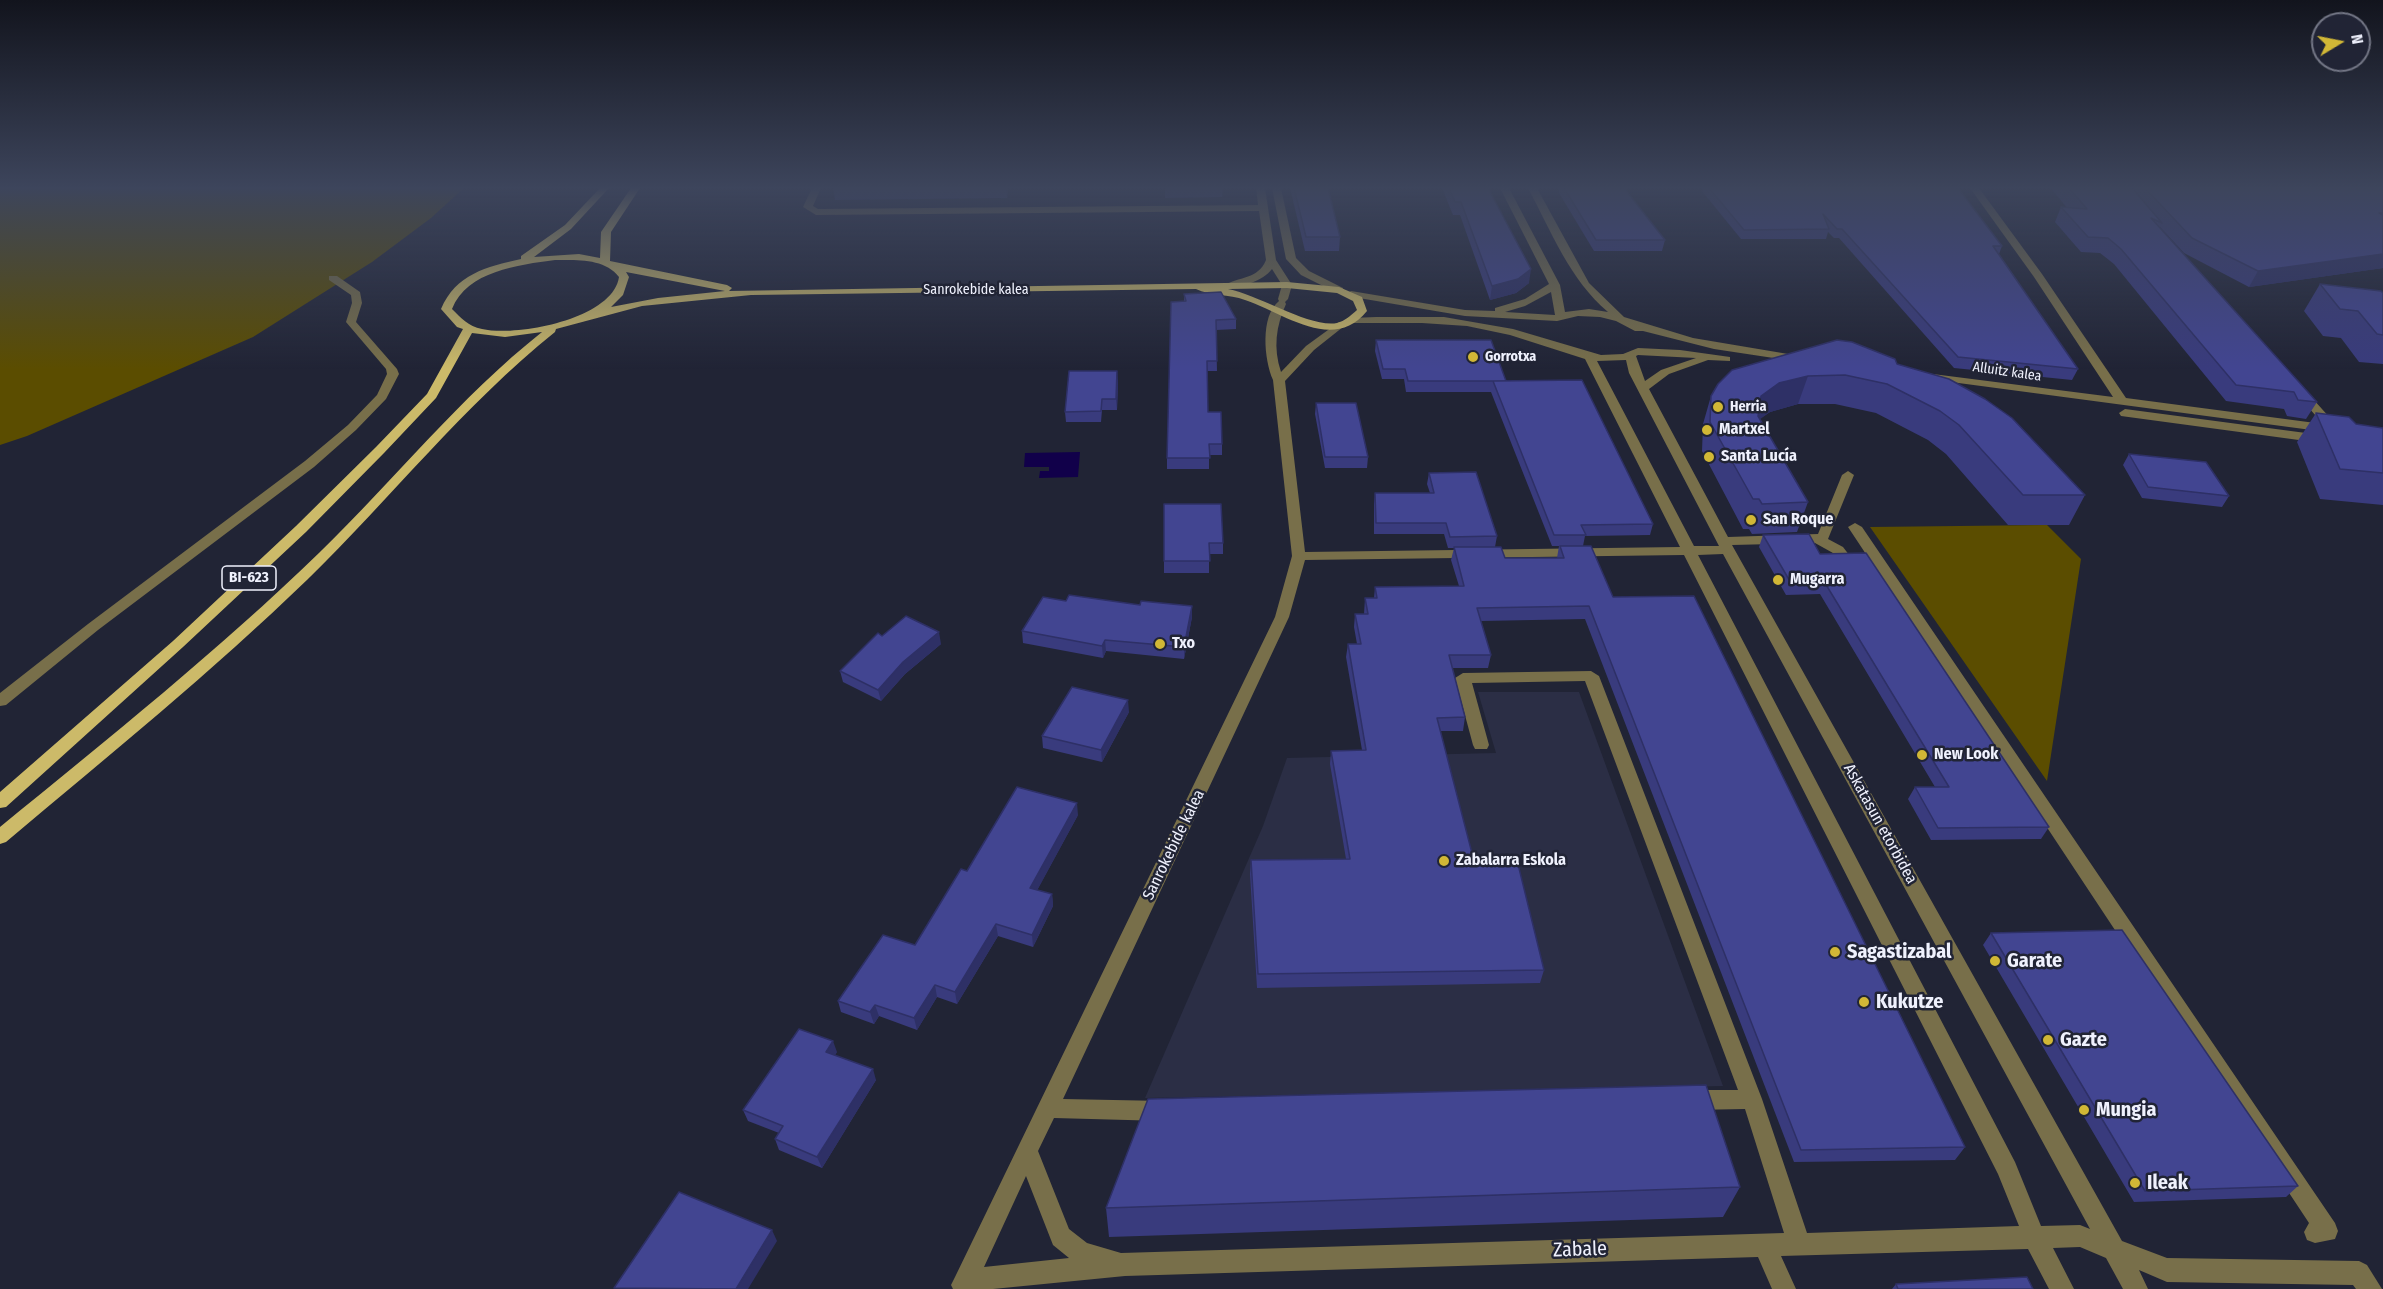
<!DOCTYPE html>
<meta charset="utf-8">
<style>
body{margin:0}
#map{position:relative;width:2383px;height:1289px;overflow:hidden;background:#212435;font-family:"Fira Sans Condensed",sans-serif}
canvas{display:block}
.north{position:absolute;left:2311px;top:12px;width:60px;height:60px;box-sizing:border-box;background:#212435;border:2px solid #737685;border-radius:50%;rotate:80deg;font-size:16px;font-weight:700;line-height:24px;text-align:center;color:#eff1fd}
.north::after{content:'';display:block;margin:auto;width:21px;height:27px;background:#d1b736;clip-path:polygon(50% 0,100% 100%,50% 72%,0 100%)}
</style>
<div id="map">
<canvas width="2383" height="1289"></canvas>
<div class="north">N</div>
</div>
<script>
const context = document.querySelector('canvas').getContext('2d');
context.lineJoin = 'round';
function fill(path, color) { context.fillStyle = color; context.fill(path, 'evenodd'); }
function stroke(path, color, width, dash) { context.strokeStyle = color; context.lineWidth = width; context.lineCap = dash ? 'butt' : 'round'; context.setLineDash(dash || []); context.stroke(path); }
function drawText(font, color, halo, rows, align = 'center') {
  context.font = font + ' "Fira Sans Condensed",sans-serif'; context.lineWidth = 5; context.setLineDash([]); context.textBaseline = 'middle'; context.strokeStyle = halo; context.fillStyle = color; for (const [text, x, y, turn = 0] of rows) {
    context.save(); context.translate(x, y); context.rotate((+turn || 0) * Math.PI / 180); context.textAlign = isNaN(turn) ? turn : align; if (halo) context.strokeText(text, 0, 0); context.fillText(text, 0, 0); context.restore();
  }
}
const built = new Path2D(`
 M1478 692H1579L1723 1086 1145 1098 1263 826 1287 758 1496 753Z`);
const green = new Path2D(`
 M0 188H464L431 218 372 262 253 337 27 436 0 445Z
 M2047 525 2081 559 2047 781 1870 527Z`);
const water = new Path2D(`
 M1080 452 1078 477 1039 478 1040 471H1049V467H1024L1025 453Z`);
const minor = new Path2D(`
 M812 188H821L813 206 818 209 1258 205 1256 188H1265L1276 260 1292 285 1288 299 1285 302 1286 304C1276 326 1273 348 1281 372L1306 346 1339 322H1346L1351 318 1376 317H1444L1513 329 1601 355 1623 354 1638 348 1680 350 1730 357V361L1708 360 1669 374 1649 389 1728 537 1818 534 1842 475 1848 471 1854 475 1828 539 1843 547 1853 560 1851 563H1841L1833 553 1815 543 1732 545 2122 1241 2167 1258 2359 1261 2367 1265 2382 1289H2356L2353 1285 2167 1282 2139 1270 2148 1289H2123L2106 1258 2080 1247 2053 1248 2074 1289H2049L2028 1249 1781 1256 1796 1289H1772L1758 1257 1125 1276 993 1289H953L951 1285 955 1277 1275 617 1292 556 1273 380C1264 360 1260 316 1279 301L1278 299 1282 285 1272 269C1262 282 1244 285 1229 289L1224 286C1238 276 1258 280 1266 260L1259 211 816 215 803 207ZM1348 323H1422L1467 326 1510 335 1585 359 1680 547 1305 552 1285 381 1314 350ZM1638 355 1696 358 1661 370 1645 381 1636 356ZM1626 360 1629 373 1719 546H1694L1597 361ZM1723 554 2090 1229 2080 1225 2041 1226 2015 1162 1698 555ZM1684 555 1998 1174 2019 1226 1807 1233 1762 1099 1599 676 1591 671 1463 673 1455 678 1473 745 1475 749H1487L1489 745 1472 683 1585 681 1738 1090H1692L1685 1093 1681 1100 1685 1107 1692 1110 1745 1109 1784 1233 1121 1253 1087 1243 1069 1229 1038 1151 1054 1118 1164 1121 1171 1118 1175 1111 1171 1104 1164 1101 1063 1099 1289 617 1305 560ZM1026 1176 1053 1245 1069 1258 984 1267Z
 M1272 188H1281L1296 258 1309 271 1343 288V292H1335L1301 275 1286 259Z
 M1500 188H1509L1560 285 1565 312 1589 309 1608 312C1570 280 1551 231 1528 188H1537L1589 283 1624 317 1693 338 1800 356 1806 359 1800 362 1714 349 1643 331H1635L1616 321 1600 317 1578 316 1557 321 1465 316 1347 296 1346 294 1351 291 1465 310 1495 311V308L1525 299 1549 284ZM1551 292 1555 315 1505 312 1525 306Z
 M1970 188H1979L2042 274 2126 398 2323 424 2294 391 2300 388 2304 389 2340 429 2334 433 1921 378V374L1925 373 2113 397 2034 277Z
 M329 276H337L360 292 362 303 356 322 397 369 399 374 386 399 356 430 314 467 98 630 6 705 0 706V693L88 624 305 461 348 425 377 395 387 374 386 369 346 322 352 303 351 295 329 280Z
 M2125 409 2321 435 2327 439 2321 443 2121 416 2119 413Z
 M1855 523 1862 527 2335 1223 2338 1231 2335 1239 2315 1243 2307 1240 2304 1232 2309 1223 1848 527Z`);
const major = new Path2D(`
 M600 188H609L571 229 534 257 579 254 600 258 601 232 631 188H640L611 232 610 261 727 285 732 288 729 291 1287 282 1339 287 1362 297 1367 311C1333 353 1284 313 1245 300 1229 294 1210 296 1196 289L751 295 642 306 556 329 555 332C463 406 391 498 308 579 212 672 108 756 6 842L0 844V827C109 738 219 650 320 552 395 479 460 397 542 332L505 337 472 333 436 398 384 453 306 532 183 647 6 807 0 808V792L173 641 296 526 376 447 427 394 463 329 457 327 441 309C456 274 486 267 521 259V256L565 225ZM555 260C576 260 605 258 619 277 613 319 517 337 482 329 468 326 461 318 452 309 467 271 518 265 555 260ZM626 272 725 291 658 298 611 307 623 295 629 277ZM1287 288 1337 293 1353 301 1357 310C1350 316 1345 321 1337 323 1310 328 1259 295 1228 289Z`);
const wall = new Path2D(`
 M833 188H1008L1007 198 835 200Z
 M1165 188H1223L1222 197 1165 198Z
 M1290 188H1328L1340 237 1339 251H1305Z
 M1442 188H1488L1529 283 1516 293 1490 300 1460 215H1453Z
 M1559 188H1624L1665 240 1662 251H1594L1559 193Z
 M1703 188H1958L2002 246 1999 254 2078 369 2072 380 1954 368 1839 238H1834L1828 232 1826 239H1741L1702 191Z
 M2051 188H2383V268L2249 287 2184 253 2160 227V228L2317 402 2306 419 2287 416 2284 409 2226 401 2114 264 2100 253 2081 252 2055 222 2061 207 2067 208Z
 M2320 284 2383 293V364L2359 362 2341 338 2323 336 2304 311Z
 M1184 294 1236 319V329L1216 330 1217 371H1207L1208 412 1222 444V455H1209V469H1167V458L1184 301Z
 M1376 340 1506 381 1653 524 1650 535 1585 536 1583 546 1613 597 1965 1147 1955 1160 1794 1162 1585 619 1481 621 1491 655 1488 668H1452L1465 717 1463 731H1440L1473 857 1544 970 1540 983 1257 988 1250 874 1251 860 1346 859 1330 764 1331 751 1362 750 1346 657 1348 644H1357L1354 627 1355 614H1364L1365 598H1374L1375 587 1459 586 1451 560 1454 548H1448L1444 534H1374V504L1375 493H1430L1427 484 1429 473 1497 536 1495 547 1505 558H1557L1559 546H1552L1491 392H1406L1404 379H1382L1375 351Z
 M1897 364 2085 495 2069 525H2008L1946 454 1928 440 1876 413 1835 404H1798L1770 412 1759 419 1808 502 1797 532 1752 534 1749 529H1743L1702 451 1703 424 1711 396 1718 384Z
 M1118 381 1117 410H1102L1101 422H1066L1065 412Z
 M1316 403 1368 457 1367 468H1325L1315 414Z
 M2316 413 2356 424 2383 428V505L2320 499 2297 442Z
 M2129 454 2229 496 2222 507 2142 498 2123 465Z
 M1164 504 1223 543V554H1209V573H1164Z
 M1763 535 1820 554 2049 827 2041 839 1931 840 1908 799 1915 787H1935L1820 594 1786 595 1759 547Z
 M1066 601 1192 617 1184 659 1106 651 1103 658 1023 643 1022 631Z
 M882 636 941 644 905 674 881 701 843 682 840 671Z
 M1129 712 1102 762 1043 748 1042 736Z
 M1078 815 1037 890 1052 894 1053 906 1033 947 998 936 957 1004 937 997 917 1030 879 1016 874 1024 841 1012 838 1001 915 945 967 871Z
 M1991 933 2298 1186 2286 1197 2134 1202 1983 945Z
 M837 1052 835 1055 876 1080 822 1168 779 1150 775 1139 779 1133 748 1121 743 1110Z
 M1740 1187 1723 1217 1109 1237 1106 1208Z
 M1896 1284 2033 1289H1892Z`);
const shadedWall = new Path2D(`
 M1006 188H1008L1007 198Z
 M2383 254V268L2249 287 2258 271Z
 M1531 269 1529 283 1516 293 1490 300 1492 286Z
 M1117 371 1118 381 1117 410 1116 399Z
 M1808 376 1798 404 1770 412 1752 425 1761 396 1779 383Z
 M1192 606V617L1184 659V647Z
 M939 632 941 644 905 674 881 701 878 690 903 662Z
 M1105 640 1106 651 1103 658 1102 646Z
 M1128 700 1129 712 1102 762 1101 750Z
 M1077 803 1078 815 1032 900 1030 888Z
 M1052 894 1053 906 1033 947 1032 935Z
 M996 924 998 936 957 1004 955 992Z
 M935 985 937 997 917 1030 914 1018Z
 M875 1005 879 1016 874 1024 870 1012Z
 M833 1041 837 1052 830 1063 826 1052Z
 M873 1069 876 1080 822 1168 817 1157Z
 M772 1230 777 1241 748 1289H736Z`);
const building = new Path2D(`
 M1294 188H1328L1340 237H1306Z
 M1449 188H1488L1531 269 1518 279 1492 286 1461 202H1455Z
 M1564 188H1624L1665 240H1596Z
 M1709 188H1958L2002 246H1993L2078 369 1958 357 1842 229H1837L1823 214 1829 229 1744 230Z
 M2069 188H2132L2162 223 2151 218 2317 402 2298 400 2294 392 2236 385 2121 249 2108 238 2088 237 2061 207 2087 209Z
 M2145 188H2383V213H2379L2383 215V254L2258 271 2192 238Z
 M2320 284 2381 291 2383 293V335L2377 334 2358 311 2340 309Z
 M1221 292 1236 319 1216 320 1217 361H1207L1208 412H1221L1222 444H1209L1210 458H1167L1171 302 1186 301 1184 294Z
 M1376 340H1491L1506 381H1408L1405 369H1383Z
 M1837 340 1852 342 1895 359 1897 364 1949 379 1985 399 2012 418 2085 495H2023L1959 425 1940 411 1887 384 1845 375 1808 376 1779 383 1761 396 1758 416 1808 502 1762 504 1759 499H1753L1710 422 1711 396 1718 384 1732 370Z
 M1069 371H1117L1116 399H1102L1101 411 1065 412Z
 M1582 380 1653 524 1581 525 1586 535H1554L1493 381Z
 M1316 403H1356L1368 457H1325Z
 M2316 413 2349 417 2356 424 2383 428V473L2340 469Z
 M2129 454 2206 462 2229 496 2148 487Z
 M1476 472 1497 536 1450 537 1446 523H1376L1375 493H1434L1429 473Z
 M1164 504H1221L1223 543H1209L1210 561H1164Z
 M1809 534 1820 554 1866 553 2049 827 1938 828 1915 787H1949L1825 583H1791L1763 535Z
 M1560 546H1591L1613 597 1694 596 1965 1147 1801 1150 1589 606 1477 608 1491 655H1449L1465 717 1437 718 1473 857 1516 856 1544 970 1258 974 1251 860 1350 859 1331 751 1366 750 1348 644H1361L1355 614H1368L1365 598H1377L1375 587 1464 586 1454 547H1501L1505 558H1564Z
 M1069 595 1140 605 1141 601 1192 606 1184 647 1105 640 1102 646 1022 631 1043 597 1066 601Z
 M906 616 939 632 903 662 878 690 840 671 878 633 882 636Z
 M1072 687 1128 700 1101 750 1042 736Z
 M1017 787 1077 803 1030 888 1052 894 1032 935 996 924 955 992 935 985 914 1018 875 1005 870 1012 838 1001 883 935 915 945 961 869 967 871Z
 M2122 930 2298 1186 2145 1191 1991 933Z
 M799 1029 833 1041 826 1052 873 1069 817 1157 775 1139 783 1126 743 1110Z
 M1706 1085 1740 1187 1106 1208 1148 1099Z
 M679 1192 772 1230 736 1289 614 1288Z
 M2027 1277 2033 1289H1898L1896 1284Z`);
const markers = [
 [1473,357,6,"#d1b736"],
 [1718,407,6,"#d1b736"],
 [1707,430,6,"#d1b736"],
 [1709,457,6,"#d1b736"],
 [1751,520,6,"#d1b736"],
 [1778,580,6,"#d1b736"],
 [1160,644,6,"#d1b736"],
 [1922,755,6,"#d1b736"],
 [1444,861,6,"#d1b736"],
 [1835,952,6,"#d1b736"],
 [1995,961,6,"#d1b736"],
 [1864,1002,6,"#d1b736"],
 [2048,1040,6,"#d1b736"],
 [2084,1110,6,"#d1b736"],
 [2135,1183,6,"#d1b736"]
];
const farStreetnames = [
 ["Sanrokebide kalea",976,290],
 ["Alluitz kalea",2007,372,8]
];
const farPoinames = [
 ["Gorrotxa",1485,357],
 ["Herria",1730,407]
];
const shields = [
 [249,578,54]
];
const shieldNames = [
 ["BI-623",249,578]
];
const poiNames = [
 ["Martxel",1719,430],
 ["Santa Lucía",1721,457],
 ["San Roque",1763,520],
 ["Mugarra",1790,580],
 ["Txo",1172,644],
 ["New Look",1934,755],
 ["Zabalarra Eskola",1456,861]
];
const streetNames = [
 ["Askatasun etorbidea",1880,824,61],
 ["Sanrokebide kalea",1174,845,-64]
];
const nearPoinames = [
 ["Sagastizabal",1847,952],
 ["Garate",2007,961],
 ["Kukutze",1876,1002],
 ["Gazte",2060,1040],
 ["Mungia",2096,1110],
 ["Ileak",2147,1183]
];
const nearStreetnames = [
 ["Zabale",1580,1250,-2]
];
fill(built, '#2b2e45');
fill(green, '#5b4d00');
fill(water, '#11004a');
fill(minor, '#786f4a');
fill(major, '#ccba69');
fill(wall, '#393b7d');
fill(shadedWall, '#2e3066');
fill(building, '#424591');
stroke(building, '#2e3066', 1.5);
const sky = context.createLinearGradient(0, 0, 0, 369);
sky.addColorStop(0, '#12141d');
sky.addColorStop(0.51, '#3d455c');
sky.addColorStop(1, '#3d455c00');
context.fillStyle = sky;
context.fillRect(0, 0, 2383, 369);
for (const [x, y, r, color] of markers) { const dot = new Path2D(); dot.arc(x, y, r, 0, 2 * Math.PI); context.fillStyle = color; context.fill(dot); stroke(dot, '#212435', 2); }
drawText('14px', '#eff1fd', '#212435', farStreetnames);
drawText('bold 14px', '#eff1fd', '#212435', farPoinames, 'left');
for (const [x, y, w] of shields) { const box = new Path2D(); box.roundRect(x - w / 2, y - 12, w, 24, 4.5); context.fillStyle = '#212435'; context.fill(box); stroke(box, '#eff1fd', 1.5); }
drawText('bold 15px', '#eff1fd', null, shieldNames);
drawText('bold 16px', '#eff1fd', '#212435', poiNames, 'left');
drawText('16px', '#eff1fd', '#212435', streetNames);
drawText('bold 20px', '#eff1fd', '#212435', nearPoinames, 'left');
drawText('20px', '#eff1fd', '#212435', nearStreetnames);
</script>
